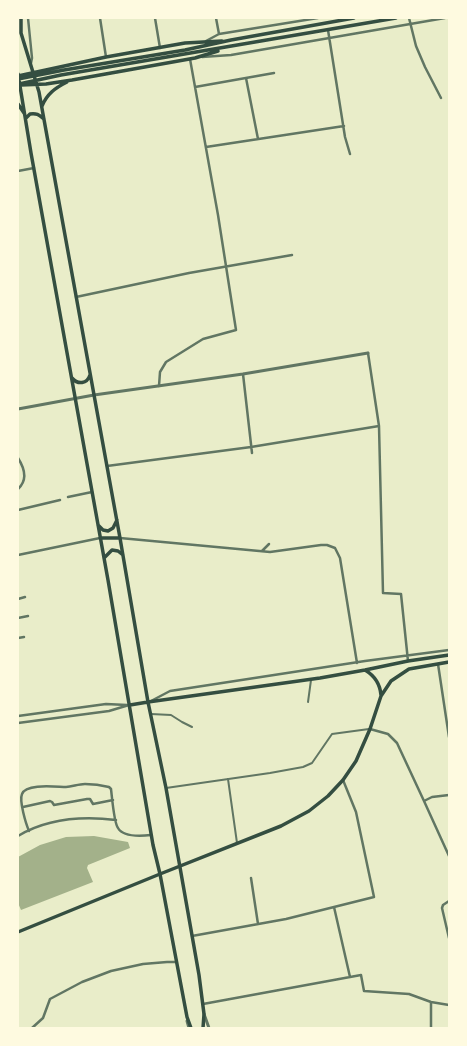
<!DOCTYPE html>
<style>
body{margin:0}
#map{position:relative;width:467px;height:1046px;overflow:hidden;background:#e9edc9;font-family:"Open Sans",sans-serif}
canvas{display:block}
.frame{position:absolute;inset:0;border:19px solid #fefae0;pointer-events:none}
</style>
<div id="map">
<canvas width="467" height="1046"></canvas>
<div class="frame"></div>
</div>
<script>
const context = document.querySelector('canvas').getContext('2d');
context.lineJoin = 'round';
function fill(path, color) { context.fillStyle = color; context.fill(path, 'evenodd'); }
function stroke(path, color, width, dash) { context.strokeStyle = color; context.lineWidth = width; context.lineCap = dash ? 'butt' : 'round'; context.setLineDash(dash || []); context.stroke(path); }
const water = new Path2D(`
 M94 836 128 842 130 848 88 865 87 868 93 882 21 910 18 903V857L40 845 66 837Z`);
const pedestrian = new Path2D(`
 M308 702 311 680
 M151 714 171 715 182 722 192 727
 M228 779 237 843
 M166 788 270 773 303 767 312 763 332 734 369 729`);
const minor = new Path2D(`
 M28 18 32 58 31 63
 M100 18 106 57
 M155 18 160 48
 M216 18 219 34
 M409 18 416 46 425 67 441 98
 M328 30 345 137 350 154
 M206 41 219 34 318 18
 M202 57 231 55 445 18
 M246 78 258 139
 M195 87 274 73
 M206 147 344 126
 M18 171 34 168
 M76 297 189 273 292 255
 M368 353 379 426 383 593 401 594 408 661
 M243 374 252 453
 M159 386 160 372 166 362 203 339 236 330 218 215 190 59
 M18 458C25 469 28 480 18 489
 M107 466 251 447 379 426
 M68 497 92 492
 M18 510 60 500
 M120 538 270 552 321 545H327L335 548 340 558 357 663
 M262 551 269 544
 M18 555 100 538
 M18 599 25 597
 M18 618 28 616
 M18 638 24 637
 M438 664 449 737
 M151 701 170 691 365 661 449 650
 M18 716 106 704 127 705
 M18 723 109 711 129 705
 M370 729 388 734 397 743 424 801
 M449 795 432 797 424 801 449 856
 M23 807 50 801 52 802 54 805 87 799H90L93 804 113 800
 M29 831C26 824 19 801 22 794 26 783 57 787 66 787 72 787 78 784 85 784 93 784 101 785 109 787L111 789C112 797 114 823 118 828 123 837 142 836 151 835
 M18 836C48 818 83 816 116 820
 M251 878 258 924
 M449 901 443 905 442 908 449 938
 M334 907 350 977
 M192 936 286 919 374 897 356 812 343 780
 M203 1004 361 975 364 991 409 994 431 1002 449 1005
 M32 1028 43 1018 50 999 82 982 111 971 143 964 167 962H176
 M431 1028V1002`);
const tertiary = new Path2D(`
 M18 409 94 395 243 374 368 353
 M204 1014 209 1028
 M187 1021 189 1028`);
const secondary = new Path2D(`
 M365 670C375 676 380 684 381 695
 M148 702 320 678 365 670 408 661 449 655
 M18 932 160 874 281 826 309 811 328 796 343 780 356 761 370 729 381 696 391 681 409 669 449 662`);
const primary = new Path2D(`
 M21 18V33L39 92 120 538 148 702 166 788 199 975 204 1014 203 1028
 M18 74 31 153 108 580 153 845 160 874 187 1017 191 1028
 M18 76 106 57 185 43 222 41
 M18 79 64 70 185 50 231 40 354 18
 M19 84 61 75 396 18
 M21 85 46 84 72 80 195 58 218 51
 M18 104 24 113
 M42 106C47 94 55 88 67 82
 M26 118 30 114C37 113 39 115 44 119
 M72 378C78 385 87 384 90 375
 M98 525 103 530 108 531 113 528 117 520
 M100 538H120
 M104 558 112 550 118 551 123 555
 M130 705 148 702`);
fill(water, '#a3b18a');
stroke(pedestrian, '#617663', 2);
stroke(minor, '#617663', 2.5);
stroke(tertiary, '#617663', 3);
stroke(secondary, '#344e41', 3.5);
stroke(primary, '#344e41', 3.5);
</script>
